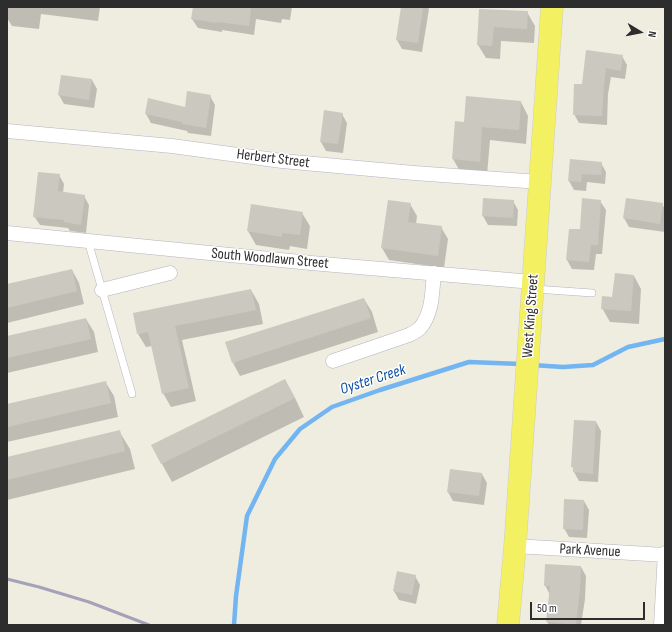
<!DOCTYPE html>
<style>
body{margin:0}
#map{position:relative;width:672px;height:632px;overflow:hidden;background:#efece0;font-family:"Sofia Sans Condensed",sans-serif}
canvas{display:block}
.frame{position:absolute;inset:0;border:8px solid #2d2d2d;pointer-events:none}
.north{position:absolute;left:620px;top:12px;width:40px;height:40px;-webkit-text-stroke:3px #fff;paint-order:stroke;rotate:100deg;font-size:11px;font-weight:700;line-height:16px;text-align:center;color:#2d2d2d}
.north::after{content:'';display:block;margin:auto;width:14px;height:18px;background:#2d2d2d;clip-path:polygon(50% 0,100% 100%,50% 72%,0 100%)}
.scale{position:absolute;left:530px;top:602px;width:115px;height:18px;box-sizing:border-box;border:2px solid #2d2d2d;border-top:0;padding-left:5px;font-size:12px;line-height:14px;white-space:nowrap;color:#2d2d2d;-webkit-text-stroke:3px #fff;paint-order:stroke}
</style>
<div id="map">
<canvas width="672" height="632"></canvas>
<div class="frame"></div>
<div class="north">N</div>
<div class="scale">50 m</div>
</div>
<script>
const context = document.querySelector('canvas').getContext('2d');
context.lineJoin = 'round';
function fill(path, color) { context.fillStyle = color; context.fill(path, 'evenodd'); }
function stroke(path, color, width, dash) { context.strokeStyle = color; context.lineWidth = width; context.lineCap = dash ? 'butt' : 'round'; context.setLineDash(dash || []); context.stroke(path); }
function drawText(font, color, halo, rows, align = 'center') {
  context.font = font + ' "Sofia Sans Condensed",sans-serif'; context.lineWidth = 3; context.setLineDash([]); context.textBaseline = 'middle'; context.strokeStyle = halo; context.fillStyle = color; for (const [text, x, y, turn = 0] of rows) {
    context.save(); context.translate(x, y); context.rotate((+turn || 0) * Math.PI / 180); context.textAlign = isNaN(turn) ? turn : align; if (halo) context.strokeText(text, 0, 0); context.fillText(text, 0, 0); context.restore();
  }
}
const shadow = new Path2D(`
 M7 7H100L98 21 41 14 39 29 12 26 7 18Z
 M194 7H292L290 20 282 19 281 23 256 19 254 35 222 30V32L198 28 192 19Z
 M402 7H427L429 9 422 52 402 49 397 40Z
 M480 10 527 12 535 26 534 43 501 41 500 59 486 58 478 45Z
 M622 56 627 65 625 79 611 77 608 94 607 125 579 123 574 114 582 85Z
 M62 76 92 80 97 89 94 108 64 104 59 95Z
 M210 96 215 105 211 136 188 133 187 131 151 123 146 114 185 108Z
 M521 102 528 116 526 144 490 140 487 175 461 173 453 159 465 123Z
 M342 114 347 123 343 153 326 151 321 142Z
 M601 163 606 172 605 184 587 182 586 191 574 190 569 181Z
 M59 175 64 184 63 193 84 196 89 205 86 233 70 231 68 228 40 225 34 216Z
 M513 201 518 210 517 226 488 225 483 216Z
 M600 201 606 210 602 254H596L594 270 572 269 567 260 581 230Z
 M410 204 417 216 416 224 441 227 448 239 444 268 389 260 382 248Z
 M662 204 665 209V232L629 227 624 218Z
 M302 213 310 226 307 249 290 246 289 250 256 245 248 231Z
 M72 270 79 283 84 304 7 323V285Z
 M634 276 641 289 639 324 610 322 602 308Z
 M251 290 259 304 263 324 182 340 196 401 171 407 163 393 152 346 146 347 138 334Z
 M364 299 372 312 378 332 240 376 233 363Z
 M86 319 94 332 98 352 7 373V337Z
 M285 380 295 398 304 417 172 482 162 464 153 445Z
 M106 383 114 396 118 417 7 442V405Z
 M596 422 601 431 598 482 579 481 574 472V469L572 467Z
 M119 431 130 449 135 469 7 500V458Z
 M482 474 487 483 484 505 453 501 448 492Z
 M584 501 589 510 587 538 569 537 564 528Z
 M581 567 586 576 585 599 581 625H549L547 621 550 595 545 585Z
 M398 572 415 576 420 585 416 604 399 600 394 591Z`);
const stream = new Path2D(`
 M532 365 563 367 593 365 628 347 665 339
 M234 625 236 596 247 516 275 459 300 429 332 407 380 390 469 362 521 364`);
const building = new Path2D(`
 M193 7H251L249 26 217 22V23L191 19Z
 M401 7H423L418 43 396 40Z
 M479 9 528 11 527 29 494 27 492 46 477 45Z
 M586 50 623 55 621 71 606 68 604 85 602 116 573 115 574 84H582Z
 M61 75 92 79 89 100 58 95Z
 M187 91 211 95 206 128 182 124V122L145 114 148 98 185 107Z
 M466 96 521 101 519 130 482 127 480 162 452 159 455 121 464 122Z
 M324 110 343 113 338 144 320 142Z
 M570 159 602 162 601 175 582 174 581 182 568 181Z
 M38 172 60 174 58 191 85 195 81 225 64 222V220L33 217Z
 M483 198 514 200 513 218 482 216Z
 M582 198 601 200 598 245H591L589 262 566 260 569 229H580Z
 M626 198 663 203 660 224 623 218Z
 M388 200 411 203 408 222 442 226 438 256 381 248Z
 M251 204 303 212 300 235 282 233V237L247 231Z
 M72 269 77 291 7 308V284Z
 M615 273 634 275 631 311 601 309 602 296 612 297Z
 M251 289 256 310 175 326 189 388 162 394 148 332 137 334 133 313Z
 M364 298 371 318 232 363 225 342Z
 M86 318 91 339 7 358V336Z
 M285 379 295 398 161 464 151 445Z
 M106 381 111 403 7 427V404Z
 M574 420 596 421 593 474 573 472V467H571Z
 M120 430 125 451 7 480V457Z
 M450 469 482 473 479 496 447 492Z
 M564 499 584 500 583 530 563 529Z
 M545 564 581 566 580 589 576 625 546 622 550 586H544Z
 M397 571 416 575 412 595 393 591Z`);
const lane = new Path2D(`
 M88 241 132 394
 M535 289 592 293`);
const street = new Path2D(`
 M7 131 172 146 282 161 414 173 540 182
 M7 233 311 263 533 282
 M102 290 170 273
 M333 361 409 335C413 333 417 331 420 328 433 313 432 291 434 273
 M515 546 665 555
 M661 625 665 553`);
const primary = new Path2D(`
 M508 625 515 546 552 7`);
const rail = new Path2D(`
 M7 579 39 587 89 602 149 625`);
const streetNames = [
 ["Herbert Street",273,159,7],
 ["South Woodlawn Street",270,259,5],
 ["West King Street",531,316,-86],
 ["Park Avenue",590,551,3]
];
const waterNames = [
 ["Oyster Creek",373,380,-18]
];
fill(shadow, '#0003');
stroke(stream, '#73b5f1', 4.5);
fill(building, '#cbc8bf');
stroke(lane, '#b4b3c1', 8);
stroke(street, '#b4b3c1', 15);
stroke(primary, '#cdcdcd', 23);
stroke(lane, '#fff', 7);
stroke(street, '#fff', 14);
stroke(primary, '#f3f061', 22);
stroke(rail, '#a4a2b8', 3);
drawText('15px', '#2d2d2d', '#fff', streetNames);
drawText('italic 16px', '#0c4fa3', '#fff', waterNames);
</script>
